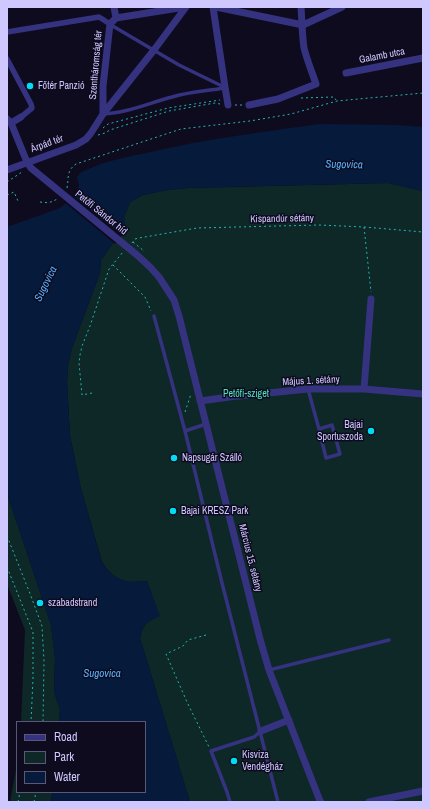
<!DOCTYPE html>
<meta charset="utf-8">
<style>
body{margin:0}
#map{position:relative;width:430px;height:809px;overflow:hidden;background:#0e0b1e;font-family:"Archivo Narrow",sans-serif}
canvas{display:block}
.frame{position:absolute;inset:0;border:8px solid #cec8ff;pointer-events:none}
.legend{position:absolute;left:16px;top:721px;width:130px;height:72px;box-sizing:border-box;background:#0e0b1e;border:1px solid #5b5778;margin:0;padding:5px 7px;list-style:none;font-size:12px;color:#cec8ff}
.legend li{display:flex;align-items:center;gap:8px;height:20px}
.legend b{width:20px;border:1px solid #5b5778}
</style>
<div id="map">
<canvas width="430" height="809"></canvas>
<div class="frame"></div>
<ul class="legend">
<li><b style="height:5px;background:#353280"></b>Road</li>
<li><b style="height:11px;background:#0d2827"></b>Park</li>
<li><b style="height:11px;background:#061a3c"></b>Water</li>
</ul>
</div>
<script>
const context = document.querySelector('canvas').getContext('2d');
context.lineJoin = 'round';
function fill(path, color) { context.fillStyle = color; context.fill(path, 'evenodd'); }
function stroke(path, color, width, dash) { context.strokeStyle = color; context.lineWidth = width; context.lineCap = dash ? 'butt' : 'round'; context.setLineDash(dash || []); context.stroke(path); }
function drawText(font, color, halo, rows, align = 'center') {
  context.font = font + ' "Archivo Narrow",sans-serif'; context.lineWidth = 3; context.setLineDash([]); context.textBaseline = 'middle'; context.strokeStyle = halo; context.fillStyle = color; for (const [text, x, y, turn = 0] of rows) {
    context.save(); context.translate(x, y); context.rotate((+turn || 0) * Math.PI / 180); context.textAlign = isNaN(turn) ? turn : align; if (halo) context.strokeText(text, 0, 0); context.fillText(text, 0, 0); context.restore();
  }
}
const green = new Path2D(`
 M388 183 423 191V802H190L140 638C143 624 147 622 159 616L147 581C140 581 133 583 127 582 117 580 107 571 102 562L81 489 70 436 67 382 68 365 72 348 100 273 101 260 125 226V215L130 202 143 195 167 190 188 188Z
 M7 494 17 523 51 625 55 657 54 692 60 709 59 722H21L25 630 7 584Z
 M17 764V792H53L50 802H10Z`);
const water = new Path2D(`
 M319 124 397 125 423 127V191L388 183 188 188 167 190 143 195 130 202 125 215V226L101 260 100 273 72 348 68 365 67 382 70 436 81 489 102 563C107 571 117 580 127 581 133 582 140 581 147 581L160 616C147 622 143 624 140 638L190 802H50L53 792H145V722H59L60 709 54 692 55 657 51 625 17 523 7 494V227L60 208 75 195 79 186 77 177 80 173C100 162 127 157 150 152 206 139 262 132 319 124Z`);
const pier = new Path2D(`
 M72 195 122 235 115 244 64 202Z`);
const path = new Path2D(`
 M301 98 334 97 336 100
 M235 105H242
 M103 128 108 124 168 108 220 100
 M98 135 105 133 110 130 169 111 215 103 220 104
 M7 182 22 172
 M67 188C69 178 66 171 76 164L181 129 250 121 291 114 337 101 423 93
 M7 195 14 192 18 201
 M40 202C47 203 51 203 57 199
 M364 227 371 292
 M133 242 144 251H143
 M132 243 135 239 139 238 197 228 319 225 364 227 423 232
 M113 265 145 297 151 311
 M92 393 82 395 79 363 80 355 82 346 90 326 109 269 123 252
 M185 412 191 394
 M7 536 29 591 42 626 44 661 43 722
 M7 567 33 632V679L31 722
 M206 635 188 640 183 646 166 654 187 702 209 747
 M18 802 20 792
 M34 802 36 792`);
const service = new Path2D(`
 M111 25 179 65 224 87
 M103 114C127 113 149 103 172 97 189 92 207 91 224 88
 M154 316 185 431 222 583 278 802
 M308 389 319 429 332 425 340 454 326 458 319 429
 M185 431 206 424
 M269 670 389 640
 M230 802 227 792 211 751 254 737 261 731`);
const pedestrian = new Path2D(`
 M7 32 99 17 110 24
 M7 59 31 104 32 108 21 117`);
const minor = new Path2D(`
 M114 7 116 18
 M213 7 225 87 228 105
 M216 7 303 25 342 7
 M346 73 423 58
 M249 105 278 99 316 84C312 72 307 60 304 48 302 34 302 21 301 7
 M103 114V86L110 24 116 18 185 7
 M7 119 11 123 27 162 31 168 137 255 150 267 159 277 174 300 179 316 260 639 269 670 320 801 321 802
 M11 123 21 117
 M7 170 76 145 86 139 91 133 103 114 154 50 186 7
 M364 389 371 299
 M200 401 229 397 308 389H364L423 394
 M261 731 289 720
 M369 802 423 791`);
const markers = [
 [30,86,4,"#00dcf3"],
 [371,431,4,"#00dcf3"],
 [174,458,4,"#00dcf3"],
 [173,511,4,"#00dcf3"],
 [40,603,4,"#00dcf3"],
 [234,761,4,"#00dcf3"]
];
const streetNames = [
 ["Galamb utca",382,56,-11],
 ["Szentháromság tér",96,65,-85],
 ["Árpád tér",47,144,-20],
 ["Petőfi Sándor híd",101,213,39],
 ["Kispandúr sétány",282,219,-1],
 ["Május 1. sétány",311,381,-3],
 ["Március 15. sétány",250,558,76]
];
const poiNames = [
 ["Főtér Panzió",38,86],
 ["Bajai",363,425,"right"],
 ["Sportuszoda",363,437,"right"],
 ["Napsugár Szálló",182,458],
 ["Bajai KRESZ Park",181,511],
 ["szabadstrand",48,603],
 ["Kisviza",242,755],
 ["Vendégház",242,767]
];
const parkNames = [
 ["Petőfi-sziget",246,394]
];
const waterNames = [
 ["Sugovica",344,165,1],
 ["Sugovica",46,284,-64],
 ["Sugovica",102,674]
];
fill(green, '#0d2827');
fill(water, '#061a3c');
fill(pier, '#0e0b1e');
stroke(path, '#25b5ac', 1, [2, 3]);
stroke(service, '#353280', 3.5);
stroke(pedestrian, '#353280', 5.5);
stroke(minor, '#353280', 7);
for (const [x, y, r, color] of markers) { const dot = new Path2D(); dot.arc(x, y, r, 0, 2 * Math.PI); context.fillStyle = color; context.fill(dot); stroke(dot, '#0e0b1e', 1.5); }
drawText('10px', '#cec8ff', '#0e0b1e', streetNames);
drawText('10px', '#cec8ff', '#0e0b1e', poiNames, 'left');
drawText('10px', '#4de5be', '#0e0b1e', parkNames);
drawText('italic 11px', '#56b2ff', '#0e0b1e', waterNames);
</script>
